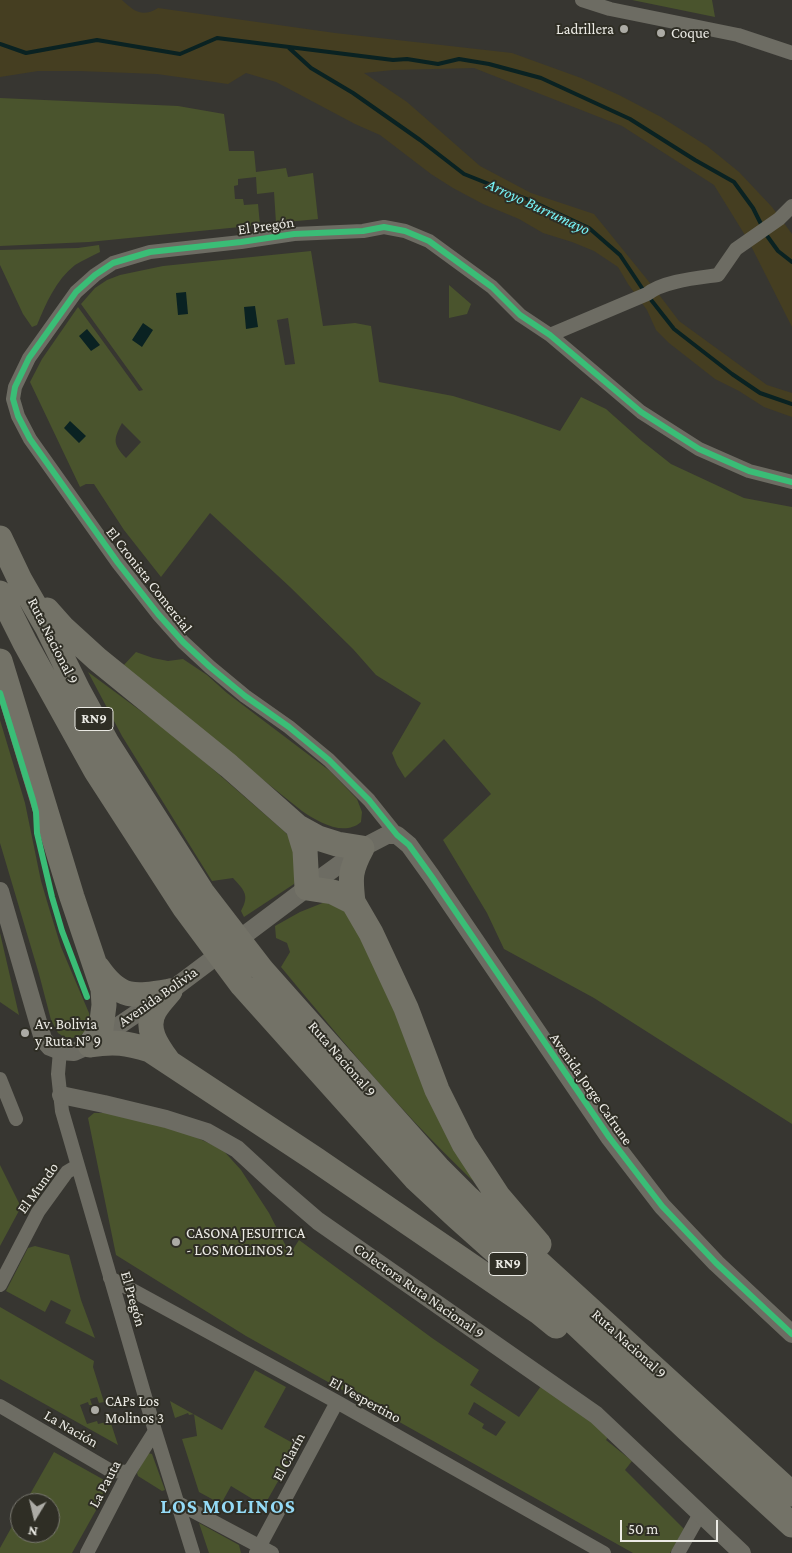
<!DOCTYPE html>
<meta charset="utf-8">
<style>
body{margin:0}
#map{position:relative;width:792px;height:1553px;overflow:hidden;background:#373631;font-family:"Crimson Pro",serif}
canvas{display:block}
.north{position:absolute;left:10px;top:1493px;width:50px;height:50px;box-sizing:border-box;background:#2f2e25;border:1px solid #7a7971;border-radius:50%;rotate:189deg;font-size:14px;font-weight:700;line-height:20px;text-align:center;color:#ebeae4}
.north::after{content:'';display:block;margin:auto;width:18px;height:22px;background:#acaba5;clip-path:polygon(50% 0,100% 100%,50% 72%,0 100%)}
.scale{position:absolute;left:620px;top:1520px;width:98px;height:22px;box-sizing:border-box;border:2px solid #ebeae4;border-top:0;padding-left:6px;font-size:15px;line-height:18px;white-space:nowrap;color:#ebeae4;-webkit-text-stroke:4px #2f2e25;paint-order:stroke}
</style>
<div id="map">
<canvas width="792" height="1553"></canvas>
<div class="north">N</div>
<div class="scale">50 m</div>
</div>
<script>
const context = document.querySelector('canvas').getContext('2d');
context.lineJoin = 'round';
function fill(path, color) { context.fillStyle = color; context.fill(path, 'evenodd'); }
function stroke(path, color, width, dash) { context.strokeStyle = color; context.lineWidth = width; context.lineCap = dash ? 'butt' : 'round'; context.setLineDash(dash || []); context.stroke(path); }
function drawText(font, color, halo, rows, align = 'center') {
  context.font = font + ' "Crimson Pro",serif'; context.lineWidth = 4; context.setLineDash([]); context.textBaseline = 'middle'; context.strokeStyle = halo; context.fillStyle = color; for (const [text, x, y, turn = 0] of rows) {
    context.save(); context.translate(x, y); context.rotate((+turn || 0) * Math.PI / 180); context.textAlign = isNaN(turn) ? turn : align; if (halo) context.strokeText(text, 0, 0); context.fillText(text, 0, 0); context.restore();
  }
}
const green = new Path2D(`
 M632 0H712L715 17Z
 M0 98 178 106 224 114 229 151H254L256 172 286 168 288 177 313 173 318 219 276 223 274 192 257 194 256 177 238 179V185L234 186 235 199H243L244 205 258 204 260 225 89 242 0 246Z
 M99 245 100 252C92 256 83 260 75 265 56 280 46 303 37 325L32 327 23 314 0 265V250L78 248Z
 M311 251 323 326 355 323 371 326 379 382 453 396 515 415 560 431 581 397 606 409 642 441 671 464 744 498 792 507V1124L594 998 504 949 487 913 443 840 491 794 444 739 405 778 397 765 392 753 421 703 376 675 353 649 290 587 210 513 161 577 124 530 94 484H86L80 487 30 382 42 359 78 307 139 391 143 390 81 304 95 288 107 280 120 275 163 266ZM288 318 295 364 285 365 277 320ZM122 423 141 442 126 458C113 444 113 440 122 423Z
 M449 285 471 304 467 314 449 318Z
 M136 652 153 658 168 661 183 659 207 675 227 693 330 771 357 799 362 812 361 822C344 837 318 822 302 811L122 667Z
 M88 672 176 737 285 832 295 843 298 874 294 884 244 917 241 911C250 895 244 890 233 878L212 881 122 736Z
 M0 720 25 803 41 881 49 908 61 947 89 1013 90 1020 88 1027 84 1033 78 1037 71 1038 64 1037 58 1033 51 1020 39 974 0 843Z
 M325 902 345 909 380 968 483 1190C409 1122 345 1044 281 967L290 952 287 943 276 938 275 926 300 912Z
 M0 933 19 1015 0 1002Z
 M94 1113H108L184 1132 222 1149 241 1170 269 1213 290 1254 299 1240 432 1338 479 1370 470 1385 519 1417 541 1386 611 1433 606 1440 632 1461 625 1470 684 1529 670 1553H633L246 1336 116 1255 88 1118ZM474 1402 506 1422 496 1436 482 1428 484 1424 468 1414Z
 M0 1165 21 1207 0 1246Z
 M35 1246 69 1255 81 1300 95 1338 65 1323 71 1310 51 1300 45 1312 6 1291 28 1248Z
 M0 1307 94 1361 93 1367 104 1402 99 1403 97 1397 90 1399 92 1405H89L88 1402 80 1405 87 1424 97 1421 98 1424 106 1422 105 1414H108L118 1445 0 1379Z
 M255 1370 286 1387 264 1427 298 1446 264 1506 231 1486 221 1504 199 1492 182 1439 197 1436 194 1414 189 1415 188 1413 175 1418 170 1401 222 1430Z
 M54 1452 106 1481 108 1489 72 1553H0V1548L20 1512V1533H50V1503H25Z
 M148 1453 152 1454 165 1490 162 1491 138 1476 137 1473Z
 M199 1523 239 1545 241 1553H209Z`);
const sand = new Path2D(`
 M0 0H122C134 11 142 18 158 8L335 33 512 53 581 78 619 95 661 117 707 146 739 172 772 207 792 234V327L748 240 714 185 622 126 474 68 393 70 364 73 407 102 480 166 531 193 594 214 654 288 679 321 767 385 792 393V417L764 407 739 391 715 379 669 343 656 330 647 310 628 284 618 267 594 251 572 242 543 233 519 219 483 204 453 188 431 174 380 135 355 124 276 82 246 73 228 84 157 74 79 71H38L0 77Z`);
const water = new Path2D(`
 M186 292 188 314 178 315 176 293Z
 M255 306 258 327 246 329 244 307Z
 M143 323 153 330 142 347 132 340Z
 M87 329 100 345 91 351 79 336Z
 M70 421 86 436 79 443 64 428Z`);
const stream = new Path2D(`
 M0 44 26 53 97 40 180 54 217 38 393 60 407 59 438 64 459 59 489 64 541 78 630 119 695 160 734 182 753 208 762 226
 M288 47 311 68 353 93 420 140 464 174 529 200 589 228 620 255 644 291
 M765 233 778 251 792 262
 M648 296 674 329 732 374 760 393 792 404`);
const minor = new Path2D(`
 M582 0 610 9 738 35 792 53
 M550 335 647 294C663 281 697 278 718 275L736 249 779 219 792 206
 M397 835 369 800 329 760 289 727 245 696 210 667 183 642 158 614 118 563 30 439 18 416 13 399 15 387 29 358 76 292 95 275 113 263 150 252 241 242 294 234 363 231 384 227 405 231 429 241 492 287 520 315 550 335 641 412 699 449 749 471 792 482
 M60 1051 58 1074 62 1111 155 1431 193 1553
 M0 1079 16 1119
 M110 1278 337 1402 604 1553
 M0 1285 38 1212 67 1172 77 1166
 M0 1406 111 1471 129 1472
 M178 1503 272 1553
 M87 1553 129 1472 155 1431
 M256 1553 337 1402
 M678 1553 700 1514`);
const tertiary = new Path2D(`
 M0 891 43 1039 50 1047 60 1051 74 1052 90 1045 170 991 307 888 362 848 387 835H397L409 845 432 877 609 1137 662 1206 716 1263 792 1334
 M61 1095 104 1104 166 1119 207 1132 237 1149 275 1184 318 1221 596 1415 742 1553`);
const motorway = new Path2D(`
 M0 538 20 580 47 627 78 690 107 743 202 892 262 970 438 1168 468 1198 792 1494
 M0 593 25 643 96 771 184 907 242 985 415 1178 457 1217 560 1309 687 1429 792 1525
 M47 610 63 628 97 659 229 766 298 827 305 850 307 888 333 892 353 902 371 933 406 1008 437 1090 464 1144 498 1196 539 1244
 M0 661 72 897 103 989 104 1005 101 1029 90 1045
 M298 827 318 838 337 844 362 848C350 870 350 877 353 902
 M98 968C120 1000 135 997 170 991
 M90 1045C115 1041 126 1043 150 1050L315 1159 540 1313 556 1326
 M168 1061C157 1046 144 1028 155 1010 159 1003 165 997 170 991`);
const cycleway = new Path2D(`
 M792 482 749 471 699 449 641 412 550 335 520 315 492 287 429 241 405 231 384 227 363 231 294 234 241 242 150 252 113 263 95 275 76 292 29 358 15 387 13 399 18 416 30 439 118 563 158 614 183 642 210 667 245 696 289 727 329 760 369 800 397 835 409 845 432 877 609 1137 662 1206 716 1263 792 1334
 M0 693 33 800 36 812 37 833 52 897 62 931 87 997`);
const markers = [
 [624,29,5,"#acaba5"],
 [661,33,5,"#acaba5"],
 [25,1033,5,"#acaba5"],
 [176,1242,5,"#acaba5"],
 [95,1410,5,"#acaba5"]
];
const shields = [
 [94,719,38],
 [508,1264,38]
];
const shieldNames = [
 ["RN9",94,719],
 ["RN9",508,1264]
];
const poiNames = [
 ["Ladrillera",614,29,"right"],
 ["Coque",671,33],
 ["Av. Bolivia",35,1024],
 ["y Ruta N° 9",35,1041],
 ["CASONA JESUITICA",186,1233],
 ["- LOS MOLINOS 2",186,1250],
 ["CAPs Los",105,1401],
 ["Molinos 3",105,1418]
];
const streetNames = [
 ["El Pregón",266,226,-8],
 ["El Cronista Comercial",149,580,52],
 ["Ruta Nacional 9",53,641,63],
 ["Avenida Bolivia",158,997,-35],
 ["Ruta Nacional 9",342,1059,49],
 ["Avenida Jorge Cafrune",591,1089,55],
 ["El Mundo",38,1188,-54],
 ["Colectora Ruta Nacional 9",419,1291,35],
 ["El Pregón",133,1299,74],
 ["Ruta Nacional 9",629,1344,42],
 ["El Vespertino",365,1400,29],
 ["La Nación",71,1429,30],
 ["El Clarín",289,1457,-62],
 ["La Pauta",105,1484,-62]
];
const waterNames = [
 ["Arroyo Burrumayo",538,207,25]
];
const districtNames = [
 ["LOS MOLINOS",228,1507]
];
fill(green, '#4a542d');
fill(sand, '#453e21');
fill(water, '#0a2222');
stroke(stream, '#0a2222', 4);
stroke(minor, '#6d6c63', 14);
stroke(tertiary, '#6d6c63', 18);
stroke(motorway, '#737267', 25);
stroke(cycleway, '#3abd76', 6);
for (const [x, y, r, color] of markers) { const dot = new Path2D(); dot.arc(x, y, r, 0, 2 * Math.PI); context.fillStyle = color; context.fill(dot); stroke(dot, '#2f2e25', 2); }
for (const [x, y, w] of shields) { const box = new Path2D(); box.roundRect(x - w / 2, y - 11.5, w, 23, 4); context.fillStyle = '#2f2e25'; context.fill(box); stroke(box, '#ebeae4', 1); }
drawText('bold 14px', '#ebeae4', null, shieldNames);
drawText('15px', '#ebeae4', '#2f2e25', poiNames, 'left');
drawText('15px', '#ebeae4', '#2f2e25', streetNames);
drawText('italic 16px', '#77f3f6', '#2f2e25', waterNames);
context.letterSpacing = '1px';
drawText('bold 20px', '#94daf6', '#2f2e25', districtNames);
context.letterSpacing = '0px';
</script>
